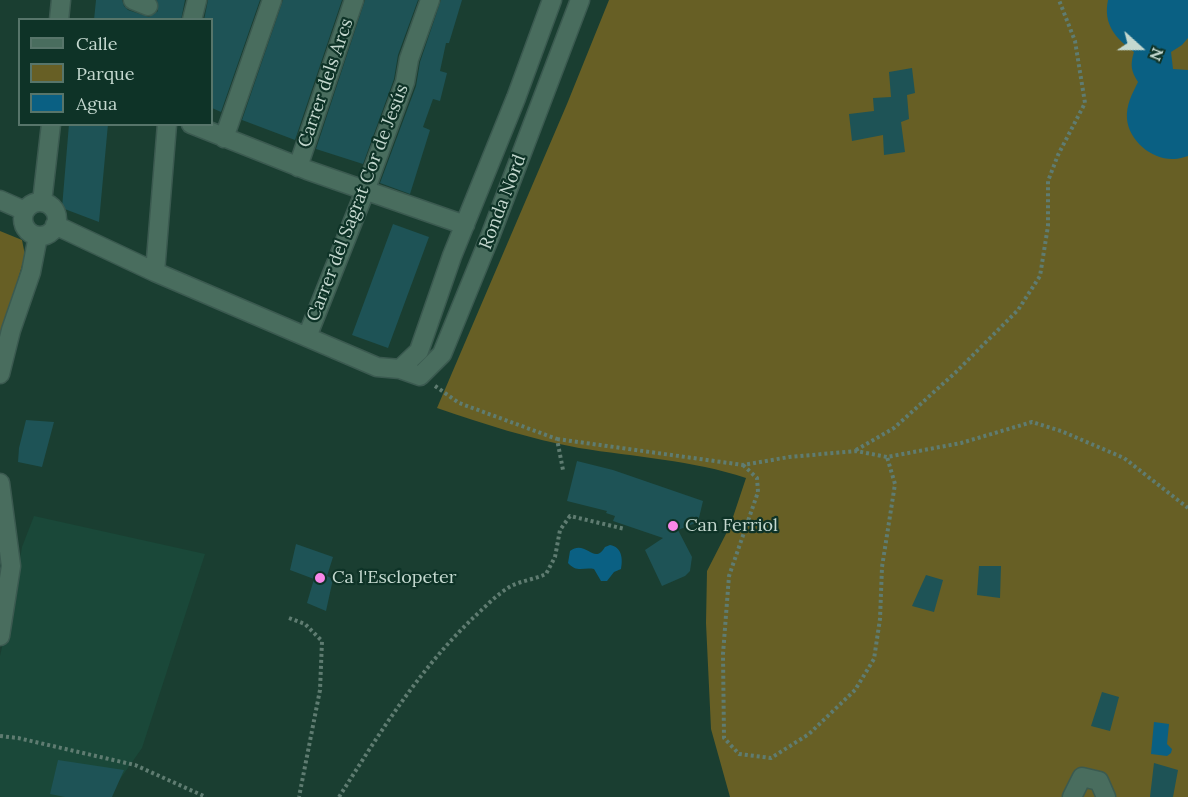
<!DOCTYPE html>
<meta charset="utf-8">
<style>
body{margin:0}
#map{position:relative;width:1188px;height:797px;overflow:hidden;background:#1a3e31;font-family:Lora,serif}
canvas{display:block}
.legend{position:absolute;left:18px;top:18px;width:195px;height:108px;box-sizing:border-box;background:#0e3327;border:2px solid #57756a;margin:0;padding:8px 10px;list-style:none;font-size:18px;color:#c4d8cf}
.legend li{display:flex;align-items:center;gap:12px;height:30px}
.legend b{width:30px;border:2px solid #57756a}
.north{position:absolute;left:1110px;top:18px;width:60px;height:60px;-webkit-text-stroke:4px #0e3327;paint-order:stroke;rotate:111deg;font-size:16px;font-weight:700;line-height:24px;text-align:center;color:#c4d8cf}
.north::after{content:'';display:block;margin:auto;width:21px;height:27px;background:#c4d8cf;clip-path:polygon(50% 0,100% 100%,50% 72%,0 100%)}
</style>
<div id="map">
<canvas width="1188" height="797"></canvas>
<ul class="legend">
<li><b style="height:8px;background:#496d5e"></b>Calle</li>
<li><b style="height:16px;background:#675f25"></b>Parque</li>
<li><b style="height:16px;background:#0a6083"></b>Agua</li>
</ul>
<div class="north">N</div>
</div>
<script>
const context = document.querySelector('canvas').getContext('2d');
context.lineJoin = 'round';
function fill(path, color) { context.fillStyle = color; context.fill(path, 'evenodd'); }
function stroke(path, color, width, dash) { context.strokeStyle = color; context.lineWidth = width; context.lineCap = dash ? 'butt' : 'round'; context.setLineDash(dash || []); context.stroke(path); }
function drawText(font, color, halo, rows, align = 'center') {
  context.font = font + ' Lora,serif'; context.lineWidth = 4.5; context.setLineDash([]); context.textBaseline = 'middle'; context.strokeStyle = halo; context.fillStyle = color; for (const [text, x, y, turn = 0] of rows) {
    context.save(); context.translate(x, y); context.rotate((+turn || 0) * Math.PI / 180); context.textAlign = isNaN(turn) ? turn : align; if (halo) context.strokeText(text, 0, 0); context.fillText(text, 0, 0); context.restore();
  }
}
const built = new Path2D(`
 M34 516 205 554 142 748 118 782 111 797H0V656L13 599 22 547Z`);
const green = new Path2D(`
 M609 0H1188V797H730L711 729 706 623 707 571 730 526 746 478C692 460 635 457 579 448 530 439 484 424 437 408L567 104Z
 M0 231 22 240 25 255 0 342Z`);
const water = new Path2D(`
 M1108 0H1188V38L1182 45 1171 52 1173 69 1188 70V156C1184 157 1178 159 1174 159 1152 160 1129 141 1127 119 1126 105 1132 94 1138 82 1131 71 1130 65 1134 52 1115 38 1103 24 1108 0Z
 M610 545C622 547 623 559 621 569L614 572 607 581H601L594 569C583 567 577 573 568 563L570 551C586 539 594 566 605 547Z
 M1154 722 1169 724 1167 744 1172 749 1171 753 1167 756 1151 754Z`);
const building = new Path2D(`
 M96 0H122L124 6 128 10 149 17 158 11 157 0H185L181 20H94Z
 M208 0H260L221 112 212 108V20H204Z
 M283 0H342L295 140 242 120Z
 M365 0H418L398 55 394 79 363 164 316 149Z
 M441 0H462L449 43H446L440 71 447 73 440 101 433 99 423 127 430 130 410 194 380 183 416 86 420 62Z
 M912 68 915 93 907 95 909 119 901 122 905 152 884 155 883 135 852 141 849 114 874 111 873 98 891 97 889 72Z
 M69 124H108L99 222 62 208Z
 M393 224 429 237 388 348 352 335Z
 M26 420 54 422 42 467 18 462 19 448Z
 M577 461 613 470 703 501 698 522 678 530 692 557 690 571 685 576 662 586 645 550 663 538 613 521 615 516 606 513 607 511 567 501Z
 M296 544 333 557 327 576 333 579 326 611 307 603 314 579 290 570Z
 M979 566H1001L1000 598 977 595Z
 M926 575 943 580 934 612 912 606Z
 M1102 692 1119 697 1110 731 1091 726Z
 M58 760 124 770 112 797H65L50 794Z
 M1154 763 1178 770 1173 797H1150Z`);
const path = new Path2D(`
 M435 386 459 403 557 439 563 470
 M557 439 743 465 789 457 856 451 887 457 961 443 1032 422 1061 431 1124 458 1188 508
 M856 450 894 428 955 373 1018 310 1040 276 1048 226V181L1058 155 1085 103 1075 41 1059 0
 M743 465 757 478 758 492 729 576 723 654 724 738 739 754 771 758 809 734 855 690 874 659 880 619 882 567 895 484 887 457
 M289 618 305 624 322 641 320 690 299 797
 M0 736 18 738 135 765 206 797
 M339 797C379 734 418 671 472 619 483 609 497 594 511 586 521 581 535 579 546 574L555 557 560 530 570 516 625 529`);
const minor = new Path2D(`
 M133 0 148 6
 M59 20 61 0
 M192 20 197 0
 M191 124 307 170 465 225
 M224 138 272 0
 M298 167 354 0
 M0 200 25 211
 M42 202 51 124
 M23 219a17 17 0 1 1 34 0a17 17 0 1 1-34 0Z
 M55 225 155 272 377 367 400 369 420 376 442 354 491 234 580 0
 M155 272 167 124
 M307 337 365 191 405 82 409 59 430 0
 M400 369 419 351 452 256 516 98 552 0
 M0 374 11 330 31 272 38 236
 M0 483 11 566 0 636
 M1072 797 1082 777 1099 781 1106 797`);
const markers = [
 [673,526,6,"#f987e9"],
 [320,578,6,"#f987e9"]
];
const streetNames = [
 ["Carrer dels Arcs",326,83,-71],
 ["Ronda Nord",503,202,-69],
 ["Carrer del Sagrat Cor de Jesús",358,203,-69]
];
const poiNames = [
 ["Can Ferriol",685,526],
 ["Ca l'Esclopeter",332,578]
];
fill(built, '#1a4839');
fill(green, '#675f25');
fill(water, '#0a6083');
fill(building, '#1e5356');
stroke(minor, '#3b5a50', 21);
stroke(path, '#5f7c71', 4, [3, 3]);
stroke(minor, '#496d5e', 18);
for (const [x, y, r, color] of markers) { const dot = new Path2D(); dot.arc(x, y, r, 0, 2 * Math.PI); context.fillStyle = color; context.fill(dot); stroke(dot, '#0e3327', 2); }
drawText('18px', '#c4d8cf', '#0e3327', streetNames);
drawText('18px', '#c4d8cf', '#0e3327', poiNames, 'left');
</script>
